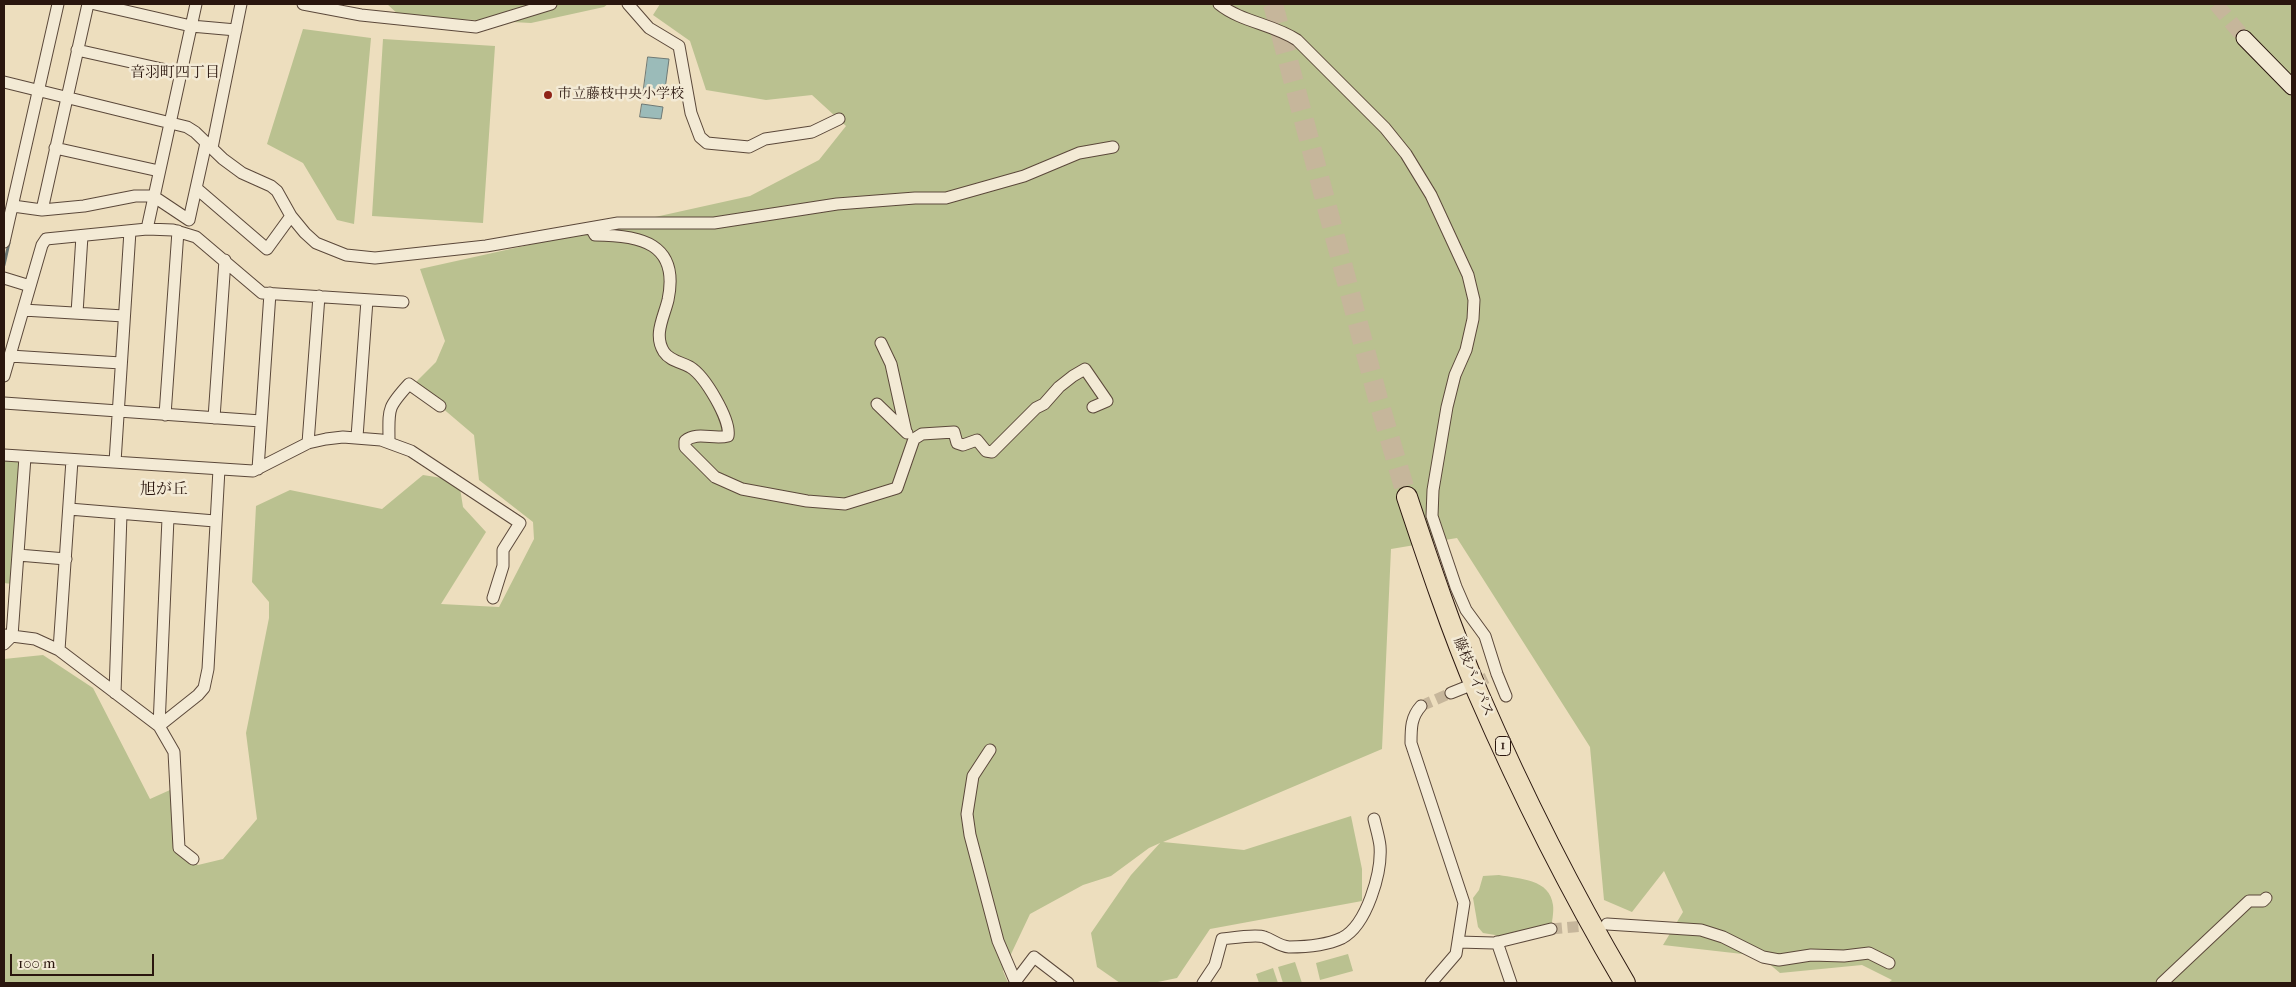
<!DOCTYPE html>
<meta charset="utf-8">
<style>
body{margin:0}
#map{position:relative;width:2296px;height:987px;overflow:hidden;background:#eddebe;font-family:"IM FELL French Canon",serif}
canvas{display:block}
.frame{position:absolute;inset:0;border:5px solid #2a160e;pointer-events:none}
.scale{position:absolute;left:10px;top:954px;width:144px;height:22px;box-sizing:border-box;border:2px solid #2a160e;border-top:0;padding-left:6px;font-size:15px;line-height:18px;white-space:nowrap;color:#2a160e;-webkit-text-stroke:4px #f3ead5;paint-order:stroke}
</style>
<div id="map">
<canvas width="2296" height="987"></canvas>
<div class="frame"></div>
<div class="scale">100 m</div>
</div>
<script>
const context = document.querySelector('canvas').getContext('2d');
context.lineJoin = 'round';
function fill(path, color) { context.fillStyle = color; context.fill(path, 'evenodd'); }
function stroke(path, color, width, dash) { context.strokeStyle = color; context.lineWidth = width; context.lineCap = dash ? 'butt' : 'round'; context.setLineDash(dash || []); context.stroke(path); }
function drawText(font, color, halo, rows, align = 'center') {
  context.font = font + ' "IM FELL French Canon","Noto Serif JP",serif'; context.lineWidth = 5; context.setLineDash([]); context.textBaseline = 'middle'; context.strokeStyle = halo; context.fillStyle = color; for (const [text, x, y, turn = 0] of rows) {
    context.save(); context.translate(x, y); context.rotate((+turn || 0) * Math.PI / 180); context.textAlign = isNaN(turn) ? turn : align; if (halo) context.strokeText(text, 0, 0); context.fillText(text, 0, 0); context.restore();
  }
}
const green = new Path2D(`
 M387 4H608L604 7 531 23 400 16Z
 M660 4H2292V983H1888L1892 980 1862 965 1780 973 1760 956 1663 945 1683 912 1664 871 1632 912 1604 900 1590 747 1457 538 1391 549 1382 749 1163 842 1244 850 1351 816 1362 869V901L1210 929 1177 978 1153 983H1120L1097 967 1091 933 1131 875 1160 843 1149 848 1111 876 1083 885 1030 914 1003 971 1008 983H4V659L43 655 93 688 150 799 170 790 176 850 198 865 223 859 257 819 246 733 269 618V602L252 582 256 506 290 490 382 509 423 475 442 478 460 488 463 507 486 532 441 604 499 607 534 539 533 522 479 480 474 435 414 384 436 362 445 341 420 269 750 196 819 160 846 126 812 95 766 100 706 90 690 41 653 15Z
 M303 29 371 38 354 224 337 220 303 163 267 144Z
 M383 39 495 46 483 223 372 216Z
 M4 461 21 462 12 584 4 583Z
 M1499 875C1520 879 1550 879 1553 905 1554 912 1552 921 1551 929L1537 938 1504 940 1495 935 1483 933 1478 927 1473 898 1479 890 1483 876Z
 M1348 954 1353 971 1320 980 1316 963Z
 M1295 962 1302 983H1283L1278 967Z
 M1273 968 1278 983H1259L1256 974Z`);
const water = new Path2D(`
 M648 57 669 59 664 97 643 95Z
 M642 104 663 107 661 119 640 117Z`);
const stream = new Path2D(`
 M4 265 9 243`);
const streetTunnel = new Path2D(`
 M1470 686 1487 678
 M1421 706 1451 693
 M1551 929 1596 925`);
const secondaryTunnel = new Path2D(`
 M2216 4 2244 38`);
const highwayTunnel = new Path2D(`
 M1273 4 1378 399 1407 497`);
const street = new Path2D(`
 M95 4 191 26 236 30
 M303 4 361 15 476 27 551 4
 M628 4 649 28 679 46 691 113 700 137 707 143 749 147 765 139 812 132 839 119
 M1219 4C1241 22 1273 24 1297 40L1385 128 1406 154 1431 195 1468 275 1474 300 1473 319 1466 350 1455 375 1447 407 1433 490 1432 516 1456 587 1466 610 1485 636 1497 674 1506 696
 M77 50 180 73
 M4 82 187 127 195 132 223 159 242 173 271 186 277 191 291 216 305 233 316 243 346 255 375 258 486 246 618 223H714L837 204 915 198H946L1024 176 1079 153 1113 147
 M55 148 159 171
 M212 148 241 4
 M196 188 267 249 291 216
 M13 206 42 210 84 206 135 196H153L189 220 206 143
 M42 210 88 4
 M591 228 595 235C640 235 680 243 668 300 664 317 653 335 664 352 670 361 681 362 690 367 705 376 731 420 728 436 714 440 697 431 685 441V447L715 477 742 489 807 501 845 504 897 488 914 439 922 434 954 432 957 443 963 445 977 440 986 451 992 452 1036 408 1044 404 1059 387 1073 376 1085 369 1107 401 1093 407
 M147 229 196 4
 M4 242 58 4
 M4 278 30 286
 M23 310 124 316
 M77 313 82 236
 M881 343 891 364 906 432
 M10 356 121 363
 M4 376 42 245 46 239 147 229 173 230 196 237 262 293 403 302
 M4 403 261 421
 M877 404 907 433
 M165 415 178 231
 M214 418 225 260
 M357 437 367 300
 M389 442C389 409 386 409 409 384L440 406
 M308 443 319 296
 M4 455 253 471 308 443 326 439 343 437 381 440 411 451 520 523 503 550V566L493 598
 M115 462 130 231
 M258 469 270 293
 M69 509 215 521
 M18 555 66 559
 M4 635 35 639 59 650 159 726 174 752 179 848 193 859
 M4 644 12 636 25 457
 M59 650 72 460
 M115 693 121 514
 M1451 693 1466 687
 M1421 706C1411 717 1411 728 1411 743L1464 903 1456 954 1431 983
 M159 726 198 695 204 688 208 669 219 469
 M159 726 168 518
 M990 750 973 776 967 814 970 835 998 941 1016 983
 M1607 924 1701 930 1723 937 1763 957 1779 960 1811 955 1844 956 1869 953 1889 963
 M1458 942 1494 943 1551 929
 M1497 942 1511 983
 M1015 982 1034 957 1068 983
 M1203 983 1215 965 1222 939C1232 938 1256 934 1264 937 1273 940 1279 946 1289 947 1305 947 1327 945 1342 938 1367 925 1382 872 1380 846 1379 837 1376 828 1374 819
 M2162 983 2249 901H2263L2266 898`);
const secondary = new Path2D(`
 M2244 38 2292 87`);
const highway = new Path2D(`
 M1407 497C1429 563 1451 629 1478 693 1521 792 1570 890 1625 983`);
const markers = [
 [548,95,5,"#8f2418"]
];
const shields = [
 [1503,746,15]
];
const shieldNames = [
 ["1",1503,746]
];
const poiNames = [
 ["市立藤枝中央小学校",558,95]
];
const streetNames = [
 ["藤枝バイパス",1473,677,68]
];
const neighbourhoodNames = [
 ["音羽町四丁目",175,73]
];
const quarterNames = [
 ["旭が丘",164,490]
];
fill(green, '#bac190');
fill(water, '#9bbbb9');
stroke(water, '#6e7975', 1);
stroke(stream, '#6e7975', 3);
stroke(streetTunnel, '#c6b69b', 11, [11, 5.5]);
stroke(secondaryTunnel, '#c6b69b', 15, [15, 8]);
stroke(highwayTunnel, '#c6b69b', 20, [20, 10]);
stroke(street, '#5b483a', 13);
stroke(secondary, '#2a160e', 17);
stroke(highway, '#2a160e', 22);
stroke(street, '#f3ead5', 11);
stroke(secondary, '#f3ead5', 15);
stroke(highway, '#eddebe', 20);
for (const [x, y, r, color] of markers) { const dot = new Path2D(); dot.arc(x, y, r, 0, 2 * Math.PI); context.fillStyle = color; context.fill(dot); stroke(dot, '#f3ead5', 2); }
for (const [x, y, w] of shields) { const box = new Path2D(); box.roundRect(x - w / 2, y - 9.5, w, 19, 4); context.fillStyle = '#f3ead5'; context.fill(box); stroke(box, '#2a160e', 1); }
drawText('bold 12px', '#2a160e', null, shieldNames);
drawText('14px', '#2a160e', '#f3ead5', poiNames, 'left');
drawText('14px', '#2a160e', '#f3ead5', streetNames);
drawText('15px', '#2a160e', '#f3ead5', neighbourhoodNames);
drawText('16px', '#2a160e', '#f3ead5', quarterNames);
</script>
